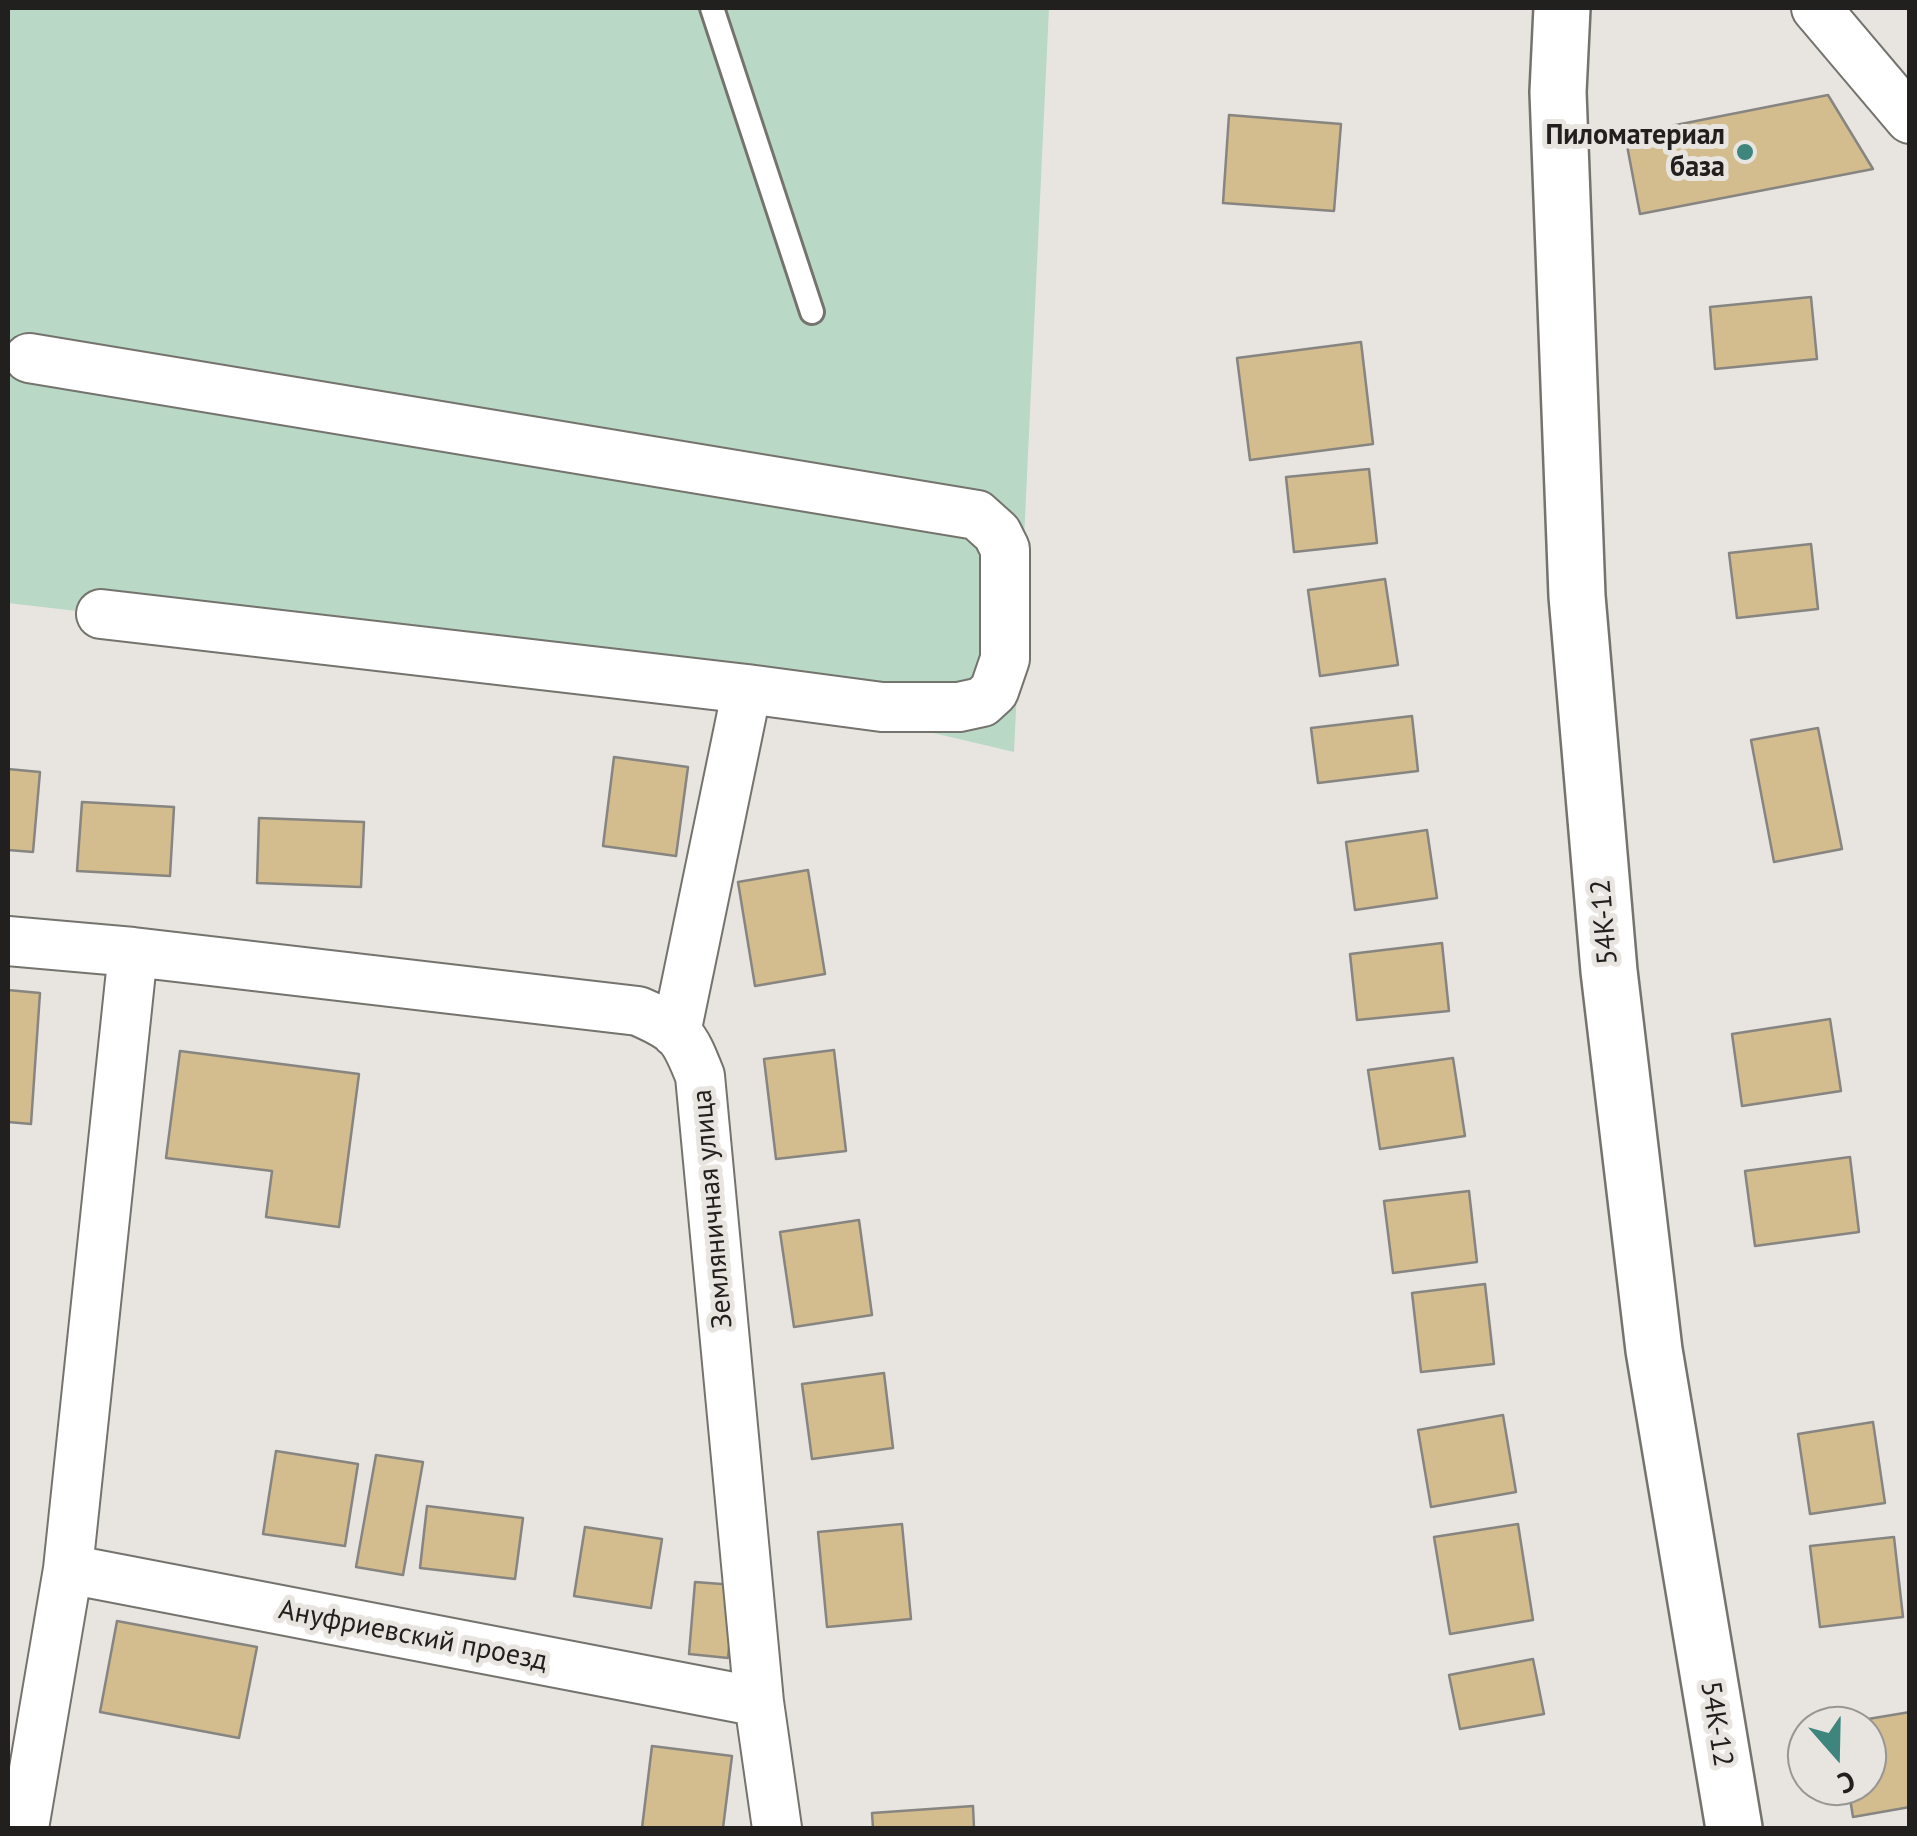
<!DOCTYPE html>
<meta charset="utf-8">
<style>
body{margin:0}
#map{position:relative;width:1917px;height:1836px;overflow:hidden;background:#e8e5e0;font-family:"PT Sans",sans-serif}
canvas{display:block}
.frame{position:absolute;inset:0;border:10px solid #21201e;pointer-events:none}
.north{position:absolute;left:1787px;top:1706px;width:100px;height:100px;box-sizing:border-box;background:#e8e5e0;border:2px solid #989692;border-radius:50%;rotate:160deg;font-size:28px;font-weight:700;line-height:40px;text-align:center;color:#21201e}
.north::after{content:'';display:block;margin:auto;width:35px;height:45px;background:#3e857e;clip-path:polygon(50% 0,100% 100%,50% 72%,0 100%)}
</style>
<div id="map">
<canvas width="1917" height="1836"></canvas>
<div class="frame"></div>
<div class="north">С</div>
</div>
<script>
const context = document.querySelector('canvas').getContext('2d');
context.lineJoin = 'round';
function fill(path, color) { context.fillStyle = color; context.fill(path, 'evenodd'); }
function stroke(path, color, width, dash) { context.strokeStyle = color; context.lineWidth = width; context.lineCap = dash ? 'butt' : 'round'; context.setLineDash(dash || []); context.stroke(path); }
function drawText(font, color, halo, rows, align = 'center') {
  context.font = font + ' "PT Sans",sans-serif'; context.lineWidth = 10; context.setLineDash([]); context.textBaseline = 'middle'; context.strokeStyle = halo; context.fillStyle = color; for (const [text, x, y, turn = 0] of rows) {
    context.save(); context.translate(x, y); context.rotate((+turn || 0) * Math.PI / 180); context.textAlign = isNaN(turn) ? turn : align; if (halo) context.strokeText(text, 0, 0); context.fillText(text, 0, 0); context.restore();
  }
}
const green = new Path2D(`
 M8 8H1049L1014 752 747 689 8 603Z`);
const building = new Path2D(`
 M1828 95 1873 169 1640 214 1625 135Z
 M1229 115 1341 124 1334 211 1223 203Z
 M1811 297 1817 359 1715 369 1710 307Z
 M1361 342 1373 444 1250 460 1237 358Z
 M1369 469 1377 543 1294 552 1286 477Z
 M1811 544 1818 609 1737 618 1729 553Z
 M1385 579 1398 665 1320 676 1308 590Z
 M1412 716 1418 771 1318 783 1311 728Z
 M1818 728 1842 849 1774 862 1751 740Z
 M614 757 688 767 676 856 603 846Z
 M8 769 40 772 33 852 8 850Z
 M82 802 174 807 170 876 77 871Z
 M259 818 364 822 361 887 257 883Z
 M1427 830 1437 898 1355 910 1346 842Z
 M808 870 825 974 755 986 738 882Z
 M1442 943 1449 1011 1357 1020 1350 954Z
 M8 990 40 993 31 1124 8 1122Z
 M1830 1019 1841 1091 1742 1106 1732 1034Z
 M834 1050 846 1151 776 1159 764 1059Z
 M180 1051 359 1074 339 1227 266 1217 272 1171 166 1158Z
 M1453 1058 1465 1136 1380 1149 1368 1070Z
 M1850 1157 1859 1232 1755 1246 1745 1171Z
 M1469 1191 1477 1262 1393 1273 1384 1201Z
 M859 1220 872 1315 794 1327 780 1232Z
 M1485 1284 1494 1364 1421 1372 1412 1293Z
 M884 1373 893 1448 812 1459 802 1384Z
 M1503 1415 1516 1492 1431 1507 1418 1430Z
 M1873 1422 1885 1503 1810 1514 1798 1434Z
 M276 1451 358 1464 345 1546 263 1534Z
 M376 1455 423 1462 403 1575 356 1567Z
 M427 1506 523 1518 515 1579 420 1568Z
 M902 1524 911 1619 827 1627 818 1532Z
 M1518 1524 1533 1620 1450 1634 1434 1537Z
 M585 1527 662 1539 651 1608 574 1596Z
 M1894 1537 1903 1617 1820 1627 1810 1546Z
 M695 1582 735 1585 728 1658 689 1654Z
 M117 1621 257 1647 239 1738 100 1712Z
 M1533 1659 1544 1714 1460 1729 1449 1675Z
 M1910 1712V1807L1853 1817 1848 1786H1867V1726H1838V1724Z
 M652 1746 732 1756 723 1828H642Z
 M973 1806 974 1828H873L872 1813Z`);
const lane = new Path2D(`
 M712 8 812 312`);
const street = new Path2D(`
 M1816 8 1910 119
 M29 358 977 515 997 533 1005 549V659L994 691 982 702 959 707H882L747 689
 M101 614 747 689 676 1033
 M8 941 133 952 638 1011C680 1029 684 1035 700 1076L759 1702 777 1828
 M68 1569 759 1702
 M24 1828 68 1569 133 952`);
const secondary = new Path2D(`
 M1562 8 1558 92 1577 596 1609 971 1654 1350 1734 1828`);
const markers = [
 [1745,152,10,"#3e857e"]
];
const poiNames = [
 ["Пиломатериал",1725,136],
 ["база",1725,168]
];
const streetNames = [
 ["54K-12",1605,922,-95],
 ["Земляничная улица",713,1209,-95],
 ["Ануфриевский проезд",413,1636,11],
 ["54K-12",1716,1724,81]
];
fill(green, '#b9d8c6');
fill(building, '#d3bc8e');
stroke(building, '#878581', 2.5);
stroke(lane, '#75736e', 28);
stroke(street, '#75736e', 52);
stroke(secondary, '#75736e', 60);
stroke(lane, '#fff', 22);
stroke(street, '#fff', 48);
stroke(secondary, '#fff', 55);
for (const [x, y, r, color] of markers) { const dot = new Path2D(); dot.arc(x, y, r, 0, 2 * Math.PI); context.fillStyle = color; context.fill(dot); stroke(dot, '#e8e5e0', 4); }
drawText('bold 28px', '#21201e', '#e8e5e0', poiNames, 'right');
drawText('28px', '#21201e', '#e8e5e0', streetNames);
</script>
